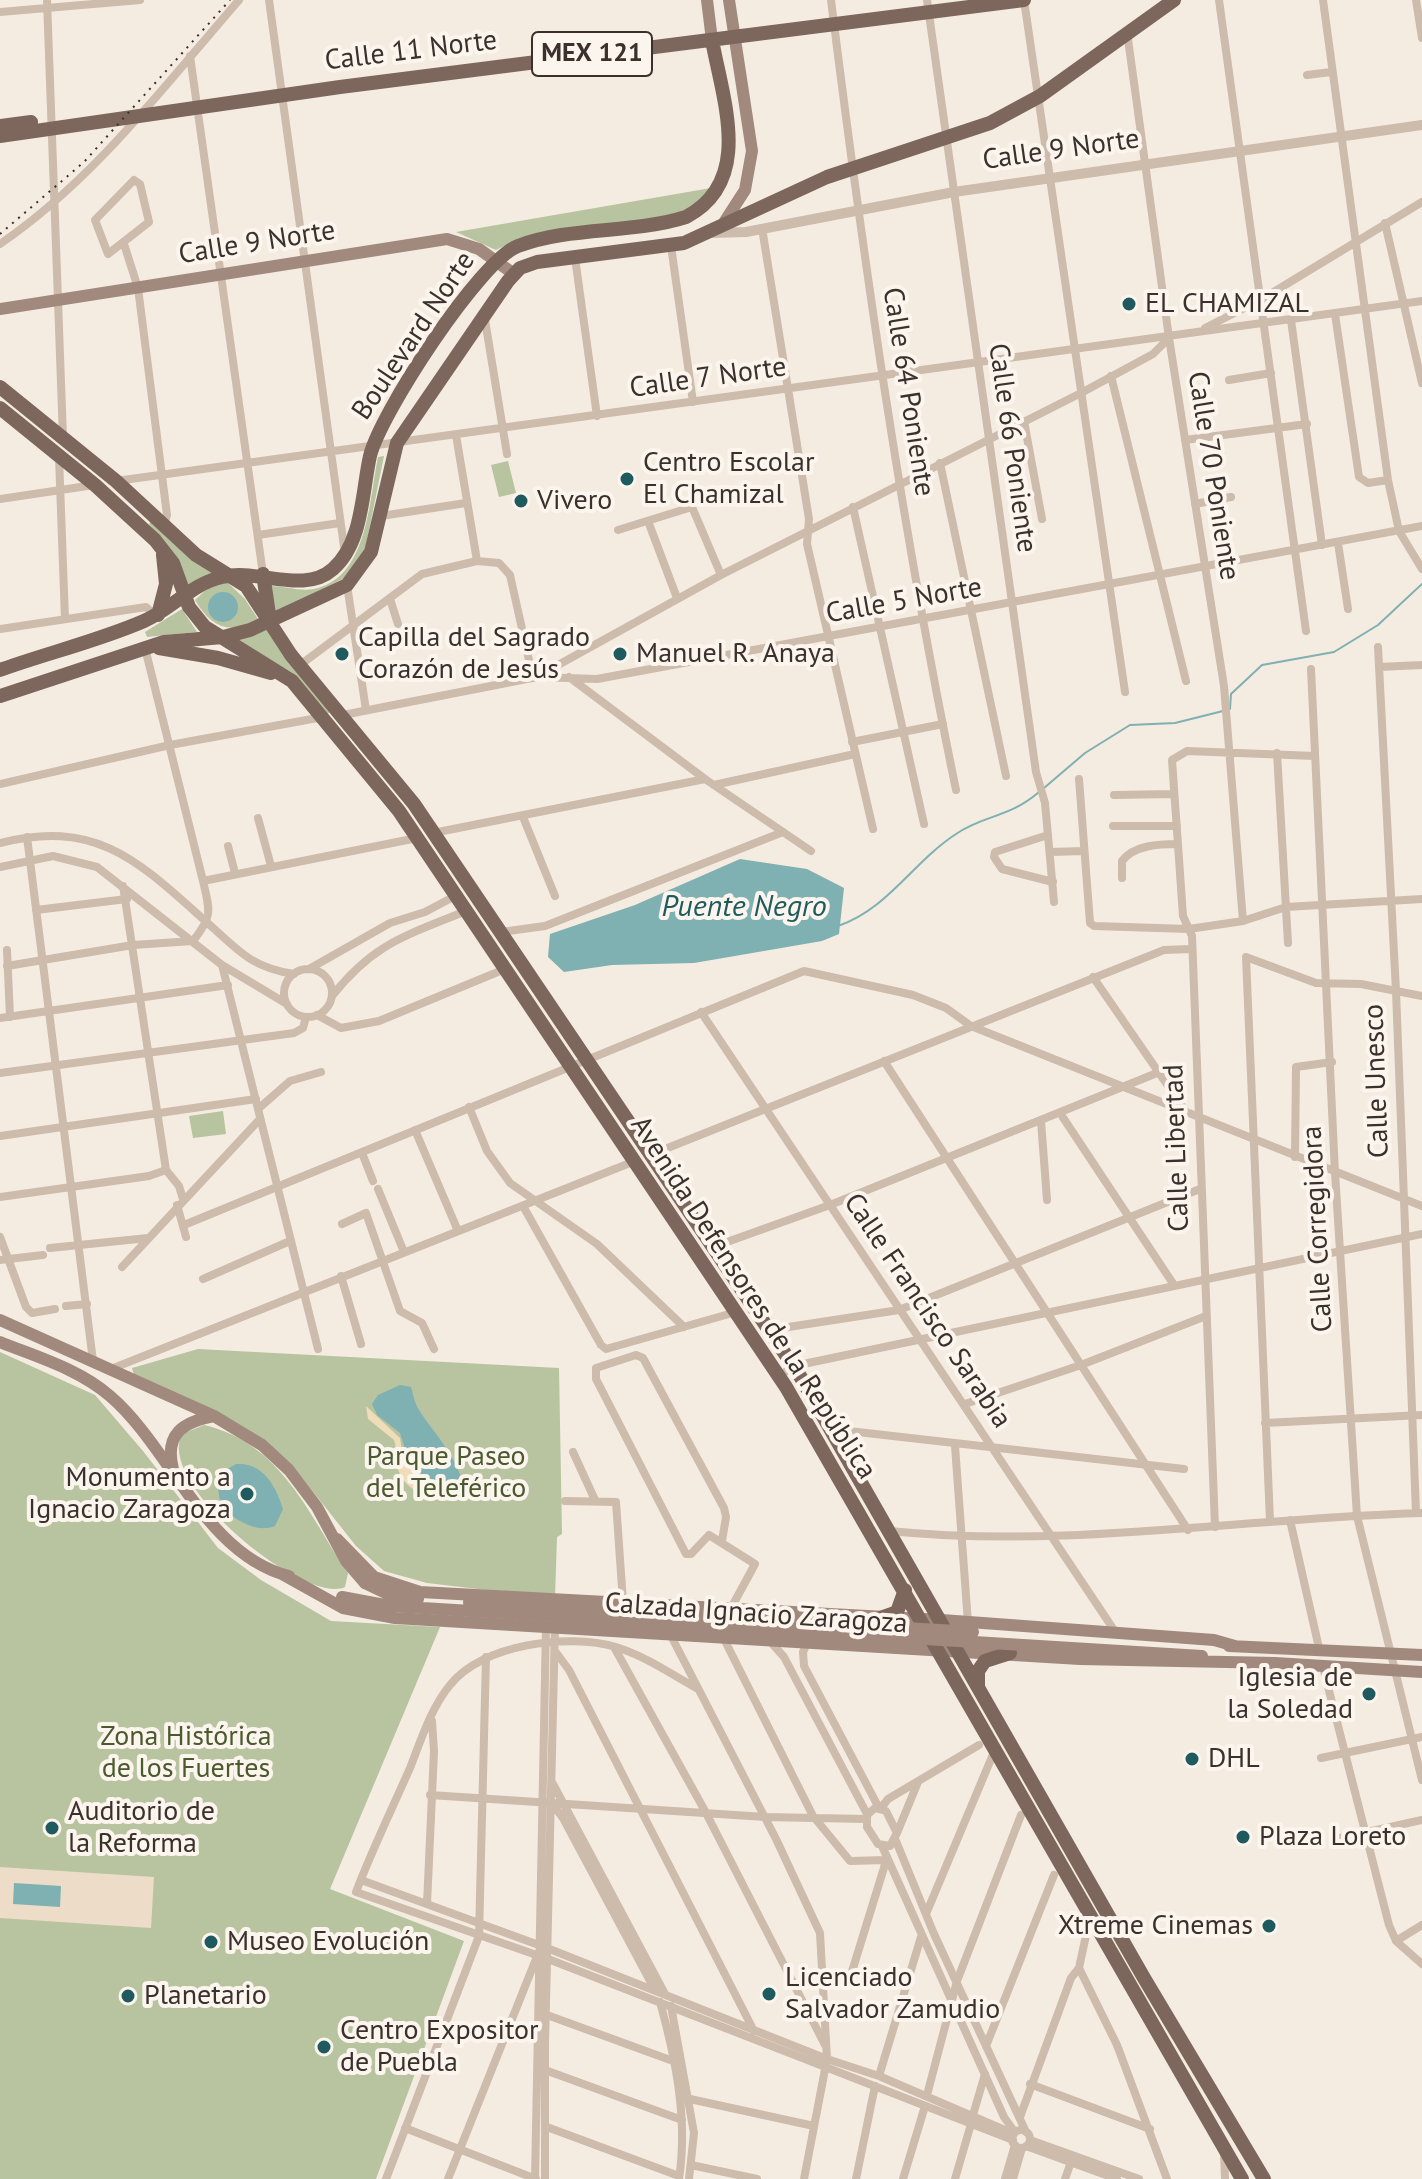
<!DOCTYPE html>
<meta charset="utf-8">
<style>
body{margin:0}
canvas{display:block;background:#f4ebe1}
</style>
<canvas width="1422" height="2179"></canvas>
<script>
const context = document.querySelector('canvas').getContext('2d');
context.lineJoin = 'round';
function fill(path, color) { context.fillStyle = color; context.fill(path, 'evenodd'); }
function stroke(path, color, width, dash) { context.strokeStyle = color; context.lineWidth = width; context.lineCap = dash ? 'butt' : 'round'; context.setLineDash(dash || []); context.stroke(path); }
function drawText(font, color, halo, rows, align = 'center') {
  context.font = font + ' "PT Sans",sans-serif'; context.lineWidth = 8; context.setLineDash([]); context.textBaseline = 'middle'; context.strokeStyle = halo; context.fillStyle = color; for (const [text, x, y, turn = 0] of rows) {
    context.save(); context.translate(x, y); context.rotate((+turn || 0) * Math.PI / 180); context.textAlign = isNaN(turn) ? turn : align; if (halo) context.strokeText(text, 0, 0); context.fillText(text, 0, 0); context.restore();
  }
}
const green = new Path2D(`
 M711 188C671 244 556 219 496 250L456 232Z
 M384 456 364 555 349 576 271 614 268 586C285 585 301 593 318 588 368 574 369 500 378 457Z
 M508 461 516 493 499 497 491 465Z
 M151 521 192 560 212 573 187 587 169 547 149 524Z
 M227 582 245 599 258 619C230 637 210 626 195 600L209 587Z
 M182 609 197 632 147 637 145 632Z
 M267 630 330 711 328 714 291 672 237 640Z
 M223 1111 226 1134 193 1138 189 1116Z
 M198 1349 559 1368 562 1534 557 1537 555 1598 427 1583 384 1571 356 1546 292 1465 134 1375 132 1368Z
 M0 1352 95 1395 143 1451 218 1548 261 1580 331 1621 440 1627 330 1889 464 1941 376 2179H0Z
 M204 1425C282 1443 309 1516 348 1573L345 1587C306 1606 155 1484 182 1434Z`);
const sand = new Path2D(`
 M366 1406 400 1438 402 1450 423 1480 432 1488 460 1497 456 1501C433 1501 403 1492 397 1466 395 1457 397 1449 394 1440L368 1419Z`);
const plaza = new Path2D(`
 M0 1867 154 1877 151 1928 0 1918Z`);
const water = new Path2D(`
 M208 607a15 15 0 1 1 30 0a15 15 0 1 1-30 0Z
 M740 859 807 869 844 888 839 934 822 941 694 963 612 965 564 972 548 957 550 934 635 905Z
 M400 1385 411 1387C413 1394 415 1404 419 1410 432 1431 466 1466 462 1492L428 1484 405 1449 400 1433 377 1415 372 1404 378 1395Z
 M236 1464C263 1462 276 1486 283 1509L275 1526C256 1534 235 1519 221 1507L217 1483 224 1471Z
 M14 1883 61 1886 60 1907 13 1904Z`);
const stream = new Path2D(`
 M1230 709 1231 694 1262 665 1334 652 1378 625 1422 584
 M1044 788 1085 753 1130 725 1175 723 1223 711
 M838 926C888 909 913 862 956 834 983 815 1009 818 1039 792`);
const minor = new Path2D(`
 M47 0 63 437
 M269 0 345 554
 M831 0C864 264 902 529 956 790
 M927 0 1036 772 1045 803 1054 902
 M1024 0 1125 692
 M1219 0 1306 631
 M1323 0 1388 480 1399 531 1422 569
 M1416 0 1422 38
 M0 12 140 0
 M1128 39 1169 338 1224 686 1243 921
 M190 56 263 574
 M1307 75 1331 72
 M134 180 140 184 149 222 108 254 95 220Z
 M1385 223 1422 383
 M762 228 809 519 807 544 873 829
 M0 244C94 180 165 85 239 0
 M124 244 138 288 167 515 164 526
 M671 246 693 402
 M575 258 597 416
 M484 314 507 454
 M1335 314 1359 477 1368 483 1388 480
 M1291 320 1322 545
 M1205 328 1262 299 1422 202
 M1111 376 1186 681
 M1229 380 1271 373
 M1024 421 1042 519
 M456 435 477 561
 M1185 440 1307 424
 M59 457 65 619
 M940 463 1006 776
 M116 481 1422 301
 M0 499 94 485
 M1195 504 1231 497
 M853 507 924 824
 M381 516 466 503
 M648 521 677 598
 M618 530 692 507 721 575
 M258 535 340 523
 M1338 543 1348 609
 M347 585 366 710
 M390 599 398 624
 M0 629 146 607 156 616
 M1378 647 1396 991 1416 1513
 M300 665 422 574 477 561 499 563 510 575 533 678
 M1379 667 1422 665
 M1311 669 1335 1173 1357 1516 1422 1780
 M540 675 721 575 1081 393 1153 354 1169 338
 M569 677 705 779 811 851
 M343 715 537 677 597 679 1422 526
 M852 742 943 724
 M1277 753 1288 943
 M1079 779 1090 923 1094 926 1189 929 1243 921 1286 907 1422 899
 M0 784 170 745 323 717
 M714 785 855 754
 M1114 795 1174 794
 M523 817 555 896
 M258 818 271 866
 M1113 826H1177
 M433 833 705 779
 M1048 835 995 852 994 857 1002 869 1053 882
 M27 837 93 1361
 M0 843C99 818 140 863 211 926 240 952 253 968 294 974
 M228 846 235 873
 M1050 852 1084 851
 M0 867 53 856 97 867 222 965 287 1004
 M1122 878V861C1134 845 1159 844 1178 844
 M203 881 417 838
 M123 886 166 1170
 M36 910 127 899
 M501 932 545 926 783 832
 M7 950 10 1017
 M222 965 318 1349
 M7 966 133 945 193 941C213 916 210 911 203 881L145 648
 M309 969 390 923 425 912 457 895
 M284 993a24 24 0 1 1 48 0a24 24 0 1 1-48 0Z
 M1093 977 1186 1112
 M332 996C374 943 405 936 466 911
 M701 1012 1116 1633
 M317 1015 341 1028 379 1021 505 969
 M0 1018 228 985
 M884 1061 1188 1530
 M0 1073 294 1033 303 1028 306 1017
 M469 1107 487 1151 510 1183 597 1244 684 1327
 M258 1109 290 1081 321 1072
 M1060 1113 1174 1285
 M1041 1121 1047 1200
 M415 1130 458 1231
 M0 1136 256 1099
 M362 1153 373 1181
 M650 1155 1164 950 1191 949
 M1295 1157 1296 1067 1332 1062
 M166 1170 179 1186 183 1199
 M378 1189 404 1252
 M0 1197 149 1176 166 1170
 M177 1205 186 1237
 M523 1206 601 1345 606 1349 736 1312
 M342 1224 366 1213 400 1311 422 1323 434 1349
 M184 1225 804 971 913 995 946 1008 971 1026 1422 1206
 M0 1237 26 1307 32 1313 55 1309
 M713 1247 830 1205 1157 1073
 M50 1248 148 1238
 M0 1260 43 1255
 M122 1267 260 1119
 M341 1276 361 1344
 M203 1279 290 1241
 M66 1306 87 1304
 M769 1330 899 1310 1200 1189
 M111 1369 635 1161
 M779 1376 794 1366 1422 1234
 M965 1404 1081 1365 1206 1316
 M1265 1423 1422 1415
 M831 1429 1184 1469
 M955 1446 968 1623
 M573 1452 595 1500
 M565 1501 616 1502 623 1602
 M1290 1520 1319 1648
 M1270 1521 1246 957 1316 983 1361 984 1422 996
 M1215 1527 1192 936 1183 916 1172 760 1187 751 1315 756
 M889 1531C1070 1549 1242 1518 1422 1513
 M722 1541 726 1517 724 1508 643 1358 636 1355 596 1368V1379L686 1554H691L709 1535 755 1564 729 1612
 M669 1632 776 1839 820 1933 827 2059 804 2179
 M723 1637 813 1816 850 1861 886 1860
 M769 1640 784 1657 867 1814
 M808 1641 803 1652 804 1666 879 1808
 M614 1647 705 1811 825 2045
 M555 1651 569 1670 754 2031
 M1323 1667 1389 1925 1396 1941 1422 1964
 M698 1689C671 1674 645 1656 616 1647 568 1633 482 1644 450 1685 431 1708 421 1740 410 1768 392 1809 372 1850 356 1892L548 1959 1013 2140
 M1321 1758 1422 1737
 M553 1784 665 1994
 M430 1795 765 1817 866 1819
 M551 1802 563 1818 655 1990
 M875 1808 886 1811 897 1833 890 1846 878 1844 867 1827V1815Z
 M881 1808 888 1799 979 1745
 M897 1833 918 1782
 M1340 1838 1422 1820
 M896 1841 934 1934 1026 2132
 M882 1846 1004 2117 1014 2131
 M361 1880 547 1948 827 2059 879 2076 1014 2134
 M427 1904 434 1751 432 1721
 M926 1914 994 1752
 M1396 1941 1422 1925
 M1079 1968 1117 2045 1167 2179
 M850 1978 887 1858
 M660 2002C676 2060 688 2120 679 2179
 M671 2006 694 2133 689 2179
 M547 2015 673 2061
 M986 2046 1054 1875
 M545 2070 682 2120
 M879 2076 921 1937
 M1030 2084 1150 2129
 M927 2095 957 1981 1021 1815
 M690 2099 814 2126
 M973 2115 985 2074
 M1020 2117 1071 1978 1079 1968 1088 1926
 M547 2127 679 2176
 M405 2128 536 2179
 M1012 2139a9 9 0 1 1 18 0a9 9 0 1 1-18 0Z
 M1030 2140 1139 2179
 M1026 2146 1117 2179
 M1224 2152 1225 2179
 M691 2165 757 2179
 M386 2179 479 1936 486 1657
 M448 2179 536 1959
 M535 2179 546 1626
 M545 2179V2044L555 1626
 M856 2179 875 2086
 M903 2179 925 2106
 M955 2179 971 2124
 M1005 2179 1015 2145
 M1013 2179 1022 2148
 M1065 2179 1071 2162`);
const tertiary = new Path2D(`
 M710 233 746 232 954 192 1422 125`);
const secondary = new Path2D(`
 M707 0 712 40
 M725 221 745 190 752 151 729 0
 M0 309 447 239 479 249 514 274
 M0 1320 214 1416 262 1445 289 1470 317 1507 346 1561 365 1583
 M0 1342C37 1357 79 1369 110 1396 170 1447 205 1555 289 1576
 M173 1469C164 1434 183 1422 214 1416
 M337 1539 374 1577 420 1592 942 1620 1214 1640 1235 1646
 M282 1574 343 1608 395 1618 1080 1659 1275 1663 1422 1672
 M1229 1646 1422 1655
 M1169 1654 1202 1656`);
const primary = new Path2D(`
 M0 126 31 122
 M0 136 340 87 1024 0
 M0 387 116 481 196 555 246 586 291 655 414 804 800 1376 1144 1978 1264 2179
 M0 408 95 485 155 540 173 563 189 607 205 627 292 681 399 811 786 1387 1242 2179
 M263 574 269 614
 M158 615 166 584 163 555
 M159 648 218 658 271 673
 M0 670C47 653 98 641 144 621 172 609 191 584 222 577 257 568 304 595 333 569 363 543 362 491 370 456 380 414 480 260 518 246 571 226 632 234 686 217 754 181 723 101 712 40
 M0 696 164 642 223 637 250 630 347 585 371 552 397 443 508 281 520 268 537 262 684 243 827 177 990 123 1040 96 1174 0
 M880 1618 897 1612 905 1590
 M978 1687V1671L985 1661 1010 1653`);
const rail = new Path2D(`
 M0 234 84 162 230 0`);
const secondaryBridge = new Path2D(`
 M365 1583 388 1594 418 1599
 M342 1597 390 1606 1169 1654
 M469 1602 973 1632`);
const markers = [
 [1129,304,8,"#1f5a5e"],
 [627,479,8,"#1f5a5e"],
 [521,501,8,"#1f5a5e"],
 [342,654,8,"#1f5a5e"],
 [620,654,8,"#1f5a5e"],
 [247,1494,8,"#1f5a5e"],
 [1369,1694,8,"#1f5a5e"],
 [1192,1759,8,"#1f5a5e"],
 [52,1828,8,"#1f5a5e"],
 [1243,1837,8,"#1f5a5e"],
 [1269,1926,8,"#1f5a5e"],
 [211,1942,8,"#1f5a5e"],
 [769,1994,8,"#1f5a5e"],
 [128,1996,8,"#1f5a5e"],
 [324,2047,8,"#1f5a5e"]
];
const shields = [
 [592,54,120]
];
const shieldNames = [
 ["MEX 121",592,54]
];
const streetNames = [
 ["Calle 11 Norte",411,51,-7],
 ["Calle 9 Norte",1061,150,-8],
 ["Calle 9 Norte",257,243,-9],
 ["Boulevard Norte",414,336,-56],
 ["Calle 7 Norte",708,378,-8],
 ["Calle 64 Poniente",908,392,81],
 ["Calle 66 Poniente",1012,448,82],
 ["Calle 70 Poniente",1213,476,81],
 ["Calle 5 Norte",904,601,-10],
 ["Calle Unesco",1377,1081,-92],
 ["Calle Libertad",1177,1148,-92],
 ["Calle Corregidora",1318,1229,-93],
 ["Avenida Defensores de la República",753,1298,57],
 ["Calle Francisco Sarabia",927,1311,56],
 ["Calzada Ignacio Zaragoza",756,1614,4]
];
const poiNames = [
 ["EL CHAMIZAL",1145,304],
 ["Centro Escolar",643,463],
 ["El Chamizal",643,495],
 ["Vivero",537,501],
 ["Capilla del Sagrado",358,638],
 ["Corazón de Jesús",358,670],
 ["Manuel R. Anaya",636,654],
 ["Monumento a",231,1478,"right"],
 ["Ignacio Zaragoza",231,1510,"right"],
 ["Iglesia de",1353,1678,"right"],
 ["la Soledad",1353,1710,"right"],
 ["DHL",1208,1759],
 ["Auditorio de",68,1812],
 ["la Reforma",68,1844],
 ["Plaza Loreto",1259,1837],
 ["Xtreme Cinemas",1253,1926,"right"],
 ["Museo Evolución",227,1942],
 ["Licenciado",785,1978],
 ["Salvador Zamudio",785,2010],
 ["Planetario",144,1996],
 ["Centro Expositor",340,2031],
 ["de Puebla",340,2063]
];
const parkNames = [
 ["Parque Paseo",446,1457],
 ["del Teleférico",446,1489],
 ["Zona Histórica",186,1737],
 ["de los Fuertes",186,1769]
];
const waterNames = [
 ["Puente Negro",744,907]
];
fill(green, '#b8c4a0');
fill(sand, '#efdcb8');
fill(plaza, '#ecdcc8');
fill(water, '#7fb0b2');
stroke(stream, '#7fb0b2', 2);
stroke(minor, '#cdbbac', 8);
stroke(tertiary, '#cdbbac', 10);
stroke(secondary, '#a18a7d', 12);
stroke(primary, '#7d675c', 14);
stroke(rail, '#3b302b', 2, [2, 6]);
stroke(secondaryBridge, '#a18a7d', 12);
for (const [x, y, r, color] of markers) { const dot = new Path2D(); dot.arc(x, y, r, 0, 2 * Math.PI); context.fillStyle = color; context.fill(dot); stroke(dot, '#fbf5ee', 3); }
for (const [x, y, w] of shields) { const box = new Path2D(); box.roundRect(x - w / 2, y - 22, w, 44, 6); context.fillStyle = '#fbf5ee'; context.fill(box); stroke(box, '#3b302b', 2); }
drawText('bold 26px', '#3b302b', null, shieldNames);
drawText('28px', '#3b302b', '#fbf5ee', streetNames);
drawText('28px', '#3b302b', '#fbf5ee', poiNames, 'left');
drawText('28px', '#4a5a2e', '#fbf5ee', parkNames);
drawText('italic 30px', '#1f5a5e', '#fbf5ee', waterNames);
</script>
